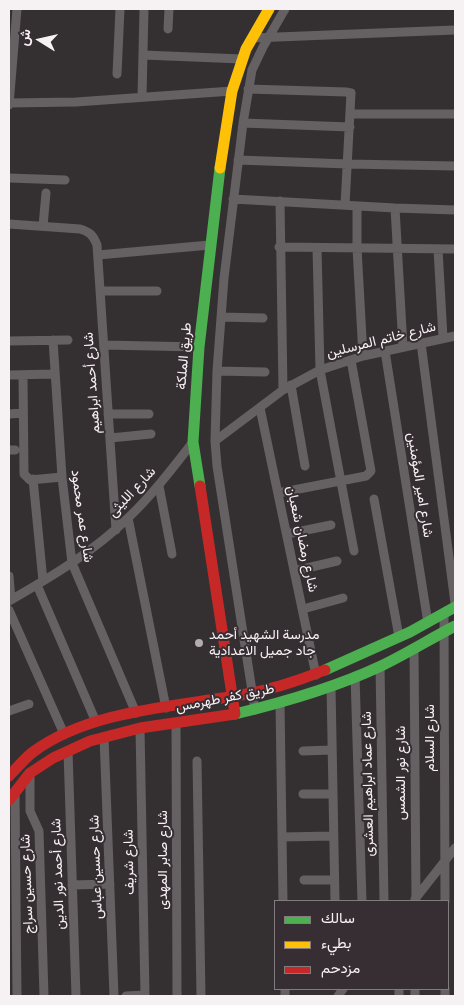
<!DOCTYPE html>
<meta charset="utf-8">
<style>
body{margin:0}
#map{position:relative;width:464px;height:1005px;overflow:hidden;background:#343032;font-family:Figtree,Vazirmatn,sans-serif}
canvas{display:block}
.frame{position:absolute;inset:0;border:10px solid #f6f1f3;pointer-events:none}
.legend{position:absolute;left:274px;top:900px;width:175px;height:90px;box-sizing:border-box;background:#362e32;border:1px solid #837c7f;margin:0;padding:6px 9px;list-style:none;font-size:15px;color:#f6f1f3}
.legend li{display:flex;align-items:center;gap:10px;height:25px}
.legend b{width:25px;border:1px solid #837c7f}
.north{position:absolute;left:15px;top:15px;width:50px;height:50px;-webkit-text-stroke:4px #362e32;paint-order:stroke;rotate:280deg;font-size:14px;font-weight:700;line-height:20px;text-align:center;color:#f6f1f3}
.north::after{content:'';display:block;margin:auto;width:18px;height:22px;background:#f6f1f3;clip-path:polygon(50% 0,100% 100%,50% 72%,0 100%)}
</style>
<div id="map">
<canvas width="464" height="1005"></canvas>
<div class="frame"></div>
<ul class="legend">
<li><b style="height:6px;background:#4caf50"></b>سالك</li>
<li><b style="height:6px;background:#ffc107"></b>بطيء</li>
<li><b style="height:6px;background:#c62828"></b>مزدحم</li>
</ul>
<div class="north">ش</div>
</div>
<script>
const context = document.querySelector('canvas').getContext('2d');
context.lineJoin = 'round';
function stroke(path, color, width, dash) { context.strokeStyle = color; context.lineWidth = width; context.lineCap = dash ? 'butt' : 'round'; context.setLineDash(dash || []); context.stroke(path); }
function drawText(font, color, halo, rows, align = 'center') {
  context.font = font + ' Figtree,Vazirmatn,sans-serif'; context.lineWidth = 4; context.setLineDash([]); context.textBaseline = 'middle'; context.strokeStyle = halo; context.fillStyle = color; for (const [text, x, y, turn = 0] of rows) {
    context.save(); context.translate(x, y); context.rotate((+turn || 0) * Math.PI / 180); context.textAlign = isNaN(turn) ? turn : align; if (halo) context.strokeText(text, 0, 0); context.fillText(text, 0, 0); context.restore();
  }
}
const street = new Path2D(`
 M168 29 169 9
 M252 38 455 30
 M143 55 242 59
 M117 74 120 9
 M248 89 346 92 351 93 345 205
 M142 97 144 9
 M9 103 76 102 232 91
 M9 105 17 9
 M351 114H455
 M243 123 350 127
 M238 160 348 164 455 166
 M9 178 65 180
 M233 199 395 208 455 210
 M280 201 283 390
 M357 206V248L363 356
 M395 208 403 347
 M9 224 80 229C90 232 93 235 97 245L116 530
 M43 226 46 193
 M279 247 455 249
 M317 248 320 370 354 551
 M438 249 443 338
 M98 255 210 245
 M101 291H157
 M221 317 263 318
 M53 340 62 477 72 563 136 713
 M9 341 68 340
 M421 343 455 603
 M104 345 199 347
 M385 351 428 623
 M217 371 265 372
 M9 375 55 374
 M23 375 24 474 30 480 62 477
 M291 385 305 466
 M260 408 316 675
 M9 414 23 413
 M108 414H149
 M110 438 151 434
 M215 441 283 390 320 370 363 356 455 336
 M9 450H15
 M33 479 43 581
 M159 486 172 554
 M278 493 366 476 371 471 351 360
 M374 499 399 637
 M128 518 166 708
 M287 534 331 525
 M294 571 337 561
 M9 576 11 600
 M37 585 96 722
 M9 601C51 577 93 552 128 518 152 495 172 469 193 442
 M303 609 343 598
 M9 610 64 734
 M444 614 445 901
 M414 649 416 901
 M380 666 384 901
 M355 676 362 901
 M331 686 335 901
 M280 703 283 901
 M255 710 217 466 215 441 217 371 224 278 243 123 252 70 263 47 285 9
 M9 711 29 704
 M176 723 177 996
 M140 728 145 996
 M104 737 114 996
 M68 751 76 996
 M303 751 332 750
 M197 761 201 996
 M30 773V811L39 831 44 996
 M15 793 17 996
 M303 794H332
 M282 837 333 836
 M304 880H334
 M72 885 110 884
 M415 899 455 848
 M285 989V996
 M445 989V996
 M126 996 145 995
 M338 996 343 989
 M399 996V989
 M415 996V989`);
const fast = new Path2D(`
 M200 486 193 442 199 347 220 168
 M325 670 410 632 455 607
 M235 714C285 702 334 688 381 666 406 654 430 639 455 626`);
const slow = new Path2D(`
 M220 168 232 91 246 49 269 9`);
const jam = new Path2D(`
 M200 486 235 714
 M9 776C17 768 25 758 33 752 90 710 174 707 241 695 270 690 298 681 325 670
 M9 800 30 773 53 758 90 741 140 728 235 714`);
const markers = [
 [199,643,5,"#b2adaf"]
];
const streetNames = [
 ["شارع خاتم المرسلين",381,340,-14],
 ["طريق الملكة",184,356,-85],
 ["شارع أحمد ابراهيم",92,383,-94],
 ["شارع امير المؤمنين",420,485,81],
 ["شارع الليثى",132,492,-47],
 ["شارع عمر محمود",82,516,82],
 ["شارع رمضان شعبان",302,539,78],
 ["طريق كفر طهرمس",225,698,-11],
 ["شارع السلام",430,738,-90],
 ["شارع نور الشمس",401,773,-90],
 ["شارع عماد ابراهيم العشرى",368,784,-91],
 ["شارع صابر المهدى",163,860,-90],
 ["شارع شريف",129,862,-91],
 ["شارع حسين عباس",96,867,-92],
 ["شارع أحمد نور الدين",58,874,-92],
 ["شارع حسين سراج",27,884,-92]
];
const poiNames = [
 ["مدرسة الشهيد أحمد",209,635],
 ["جاد جميل الاعدادية",209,651]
];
stroke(street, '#656062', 9);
stroke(fast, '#4caf50', 11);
stroke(slow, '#ffc107', 11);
stroke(jam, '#c62828', 11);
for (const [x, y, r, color] of markers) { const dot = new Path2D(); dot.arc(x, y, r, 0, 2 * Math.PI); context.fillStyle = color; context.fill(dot); stroke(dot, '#362e32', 2); }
drawText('14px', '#f6f1f3', '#362e32', streetNames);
drawText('14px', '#f6f1f3', '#362e32', poiNames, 'left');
</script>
